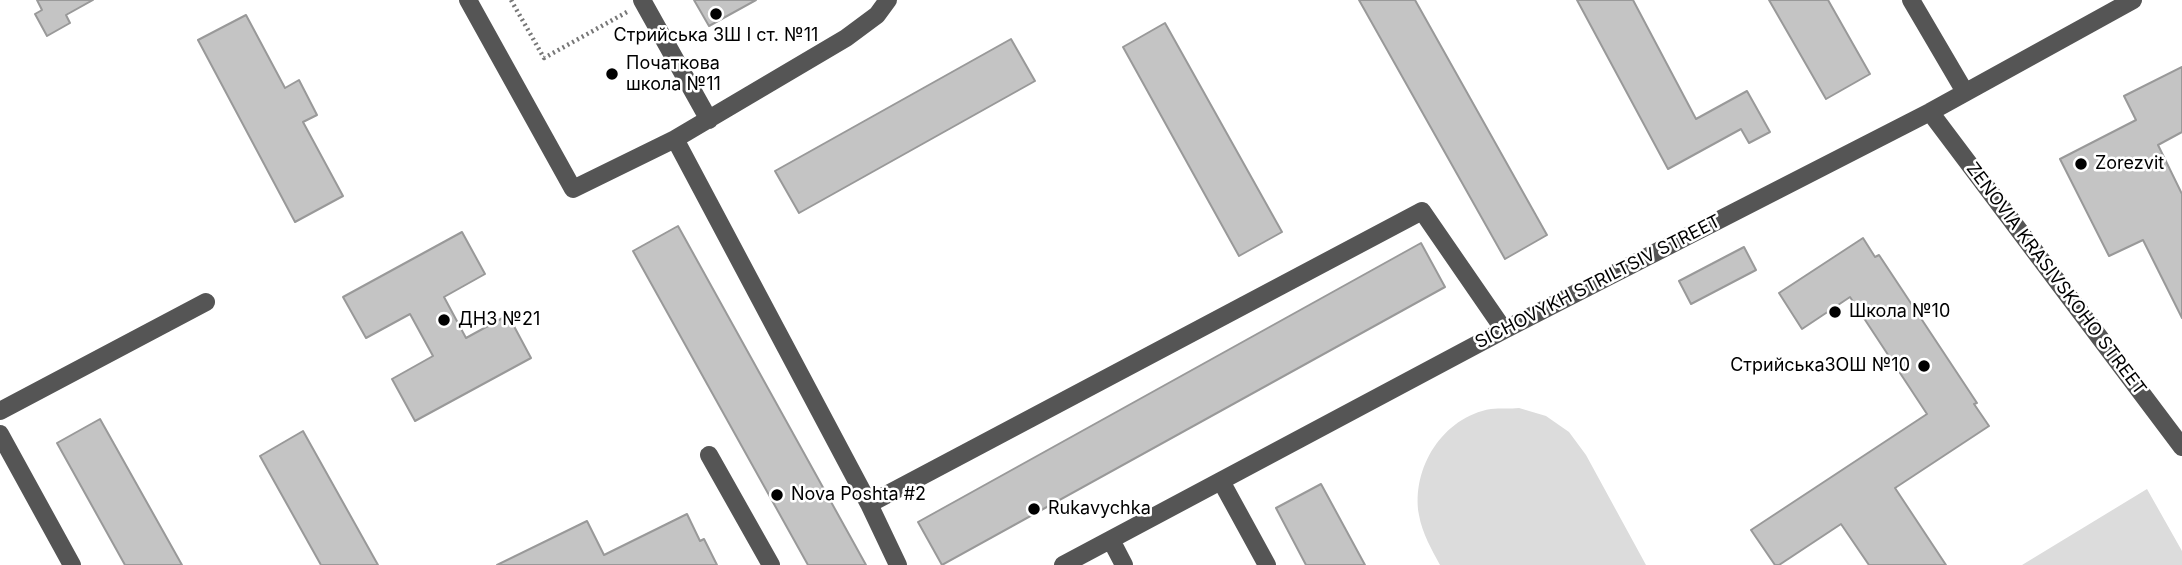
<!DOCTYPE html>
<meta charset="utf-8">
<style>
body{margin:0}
canvas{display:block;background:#fff}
</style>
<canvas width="2182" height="565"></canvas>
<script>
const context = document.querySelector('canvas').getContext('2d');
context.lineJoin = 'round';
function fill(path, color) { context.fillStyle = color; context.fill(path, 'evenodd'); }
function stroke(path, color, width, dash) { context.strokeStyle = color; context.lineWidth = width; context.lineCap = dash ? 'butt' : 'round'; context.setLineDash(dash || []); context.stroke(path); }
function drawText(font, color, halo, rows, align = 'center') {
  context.font = font + ' Inter,sans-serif'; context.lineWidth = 5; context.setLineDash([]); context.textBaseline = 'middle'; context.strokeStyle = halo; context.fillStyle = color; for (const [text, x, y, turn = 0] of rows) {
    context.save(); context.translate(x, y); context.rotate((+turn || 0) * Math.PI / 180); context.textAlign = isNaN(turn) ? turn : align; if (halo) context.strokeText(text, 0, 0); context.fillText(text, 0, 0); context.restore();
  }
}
const green = new Path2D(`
 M1519 408 1546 416 1569 432 1586 455 1646 565H1440C1432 550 1422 533 1419 515 1411 468 1443 417 1491 409 1500 408 1510 409 1519 408Z
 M2147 489 2182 551V565H2022Z`);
const building = new Path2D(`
 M37 0H93L66 15 70 23 47 36 35 14 42 10Z
 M694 0H756L709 26Z
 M1359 0H1415L1547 235 1505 259Z
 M1577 0H1633L1696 119 1747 91 1770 132 1749 143 1741 129 1668 169Z
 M1769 0H1828L1870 74 1826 99Z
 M246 15 285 88 299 80 317 115 303 122 343 196 295 222 198 40Z
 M1165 23 1282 232 1239 256 1123 47Z
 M1011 39 1035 81 799 213 775 171Z
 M2182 67V132L2158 145 2182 194V318L2143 240 2109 256 2060 159 2136 120 2124 96Z
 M678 226 866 565H808L633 251Z
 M462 232 485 274 444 297 466 338 508 315 531 358 415 421 392 379 433 356 410 314 366 338 343 297Z
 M1863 238 1875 257 1879 255 1977 403 1974 404 1989 426 1895 488 1946 565H1869L1841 524 1779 565H1775L1751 530 1927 414 1850 297 1802 329 1779 293Z
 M1421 243 1445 287 942 565 918 522Z
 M1744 247 1756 270 1691 304 1679 281Z
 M100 419 182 565H125L57 443Z
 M303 431 378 565H321L260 456Z
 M1321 484 1365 565H1306L1276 508Z
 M687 514 700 541 704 539 717 565H497L587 521 604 555Z`);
const path = new Path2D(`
 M511 0 544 58 627 12`);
const minor = new Path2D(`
 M468 0 573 189 675 139
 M642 0 709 120
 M888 0 877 15 846 38 675 139 869 504 898 565
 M1911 0 1965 92
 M1930 112 2182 447
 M0 411 206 302
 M0 434 72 565
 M709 455 771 565
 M1221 481 1267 565
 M869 504 1422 211 1504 330
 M1111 540 1124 565
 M1063 565 1504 330 1930 112 2133 0`);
const markers = [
 [716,14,7,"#000"],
 [612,74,7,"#000"],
 [2081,164,7,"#000"],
 [1835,312,7,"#000"],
 [444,320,7,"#000"],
 [1924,366,7,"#000"],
 [777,495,7,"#000"],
 [1034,509,7,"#000"]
];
const poiNames = [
 ["Стрийська ЗШ I ст. №11",716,36,"center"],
 ["Початкова",626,64],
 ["школа №11",626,85],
 ["Zorezvit",2095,164],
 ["Школа №10",1849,312],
 ["ДНЗ №21",458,320],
 ["СтрийськаЗОШ №10",1910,366,"right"],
 ["Nova Poshta #2",791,495],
 ["Rukavychka",1048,509]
];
const streetNames = [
 ["ZENOVIA KRASIVSKOHO STREET",2056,279,53],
 ["SICHOVYKH STRILTSIV STREET",1598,282,-27]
];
fill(green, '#dcdcdc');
fill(building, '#c4c4c4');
stroke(building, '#999', 2);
stroke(path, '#777', 4.5, [2, 3.5]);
stroke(minor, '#555', 18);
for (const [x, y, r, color] of markers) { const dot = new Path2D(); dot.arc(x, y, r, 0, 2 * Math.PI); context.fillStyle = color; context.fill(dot); stroke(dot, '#fff', 2.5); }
drawText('18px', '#000', '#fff', poiNames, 'left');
drawText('18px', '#000', '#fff', streetNames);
</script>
